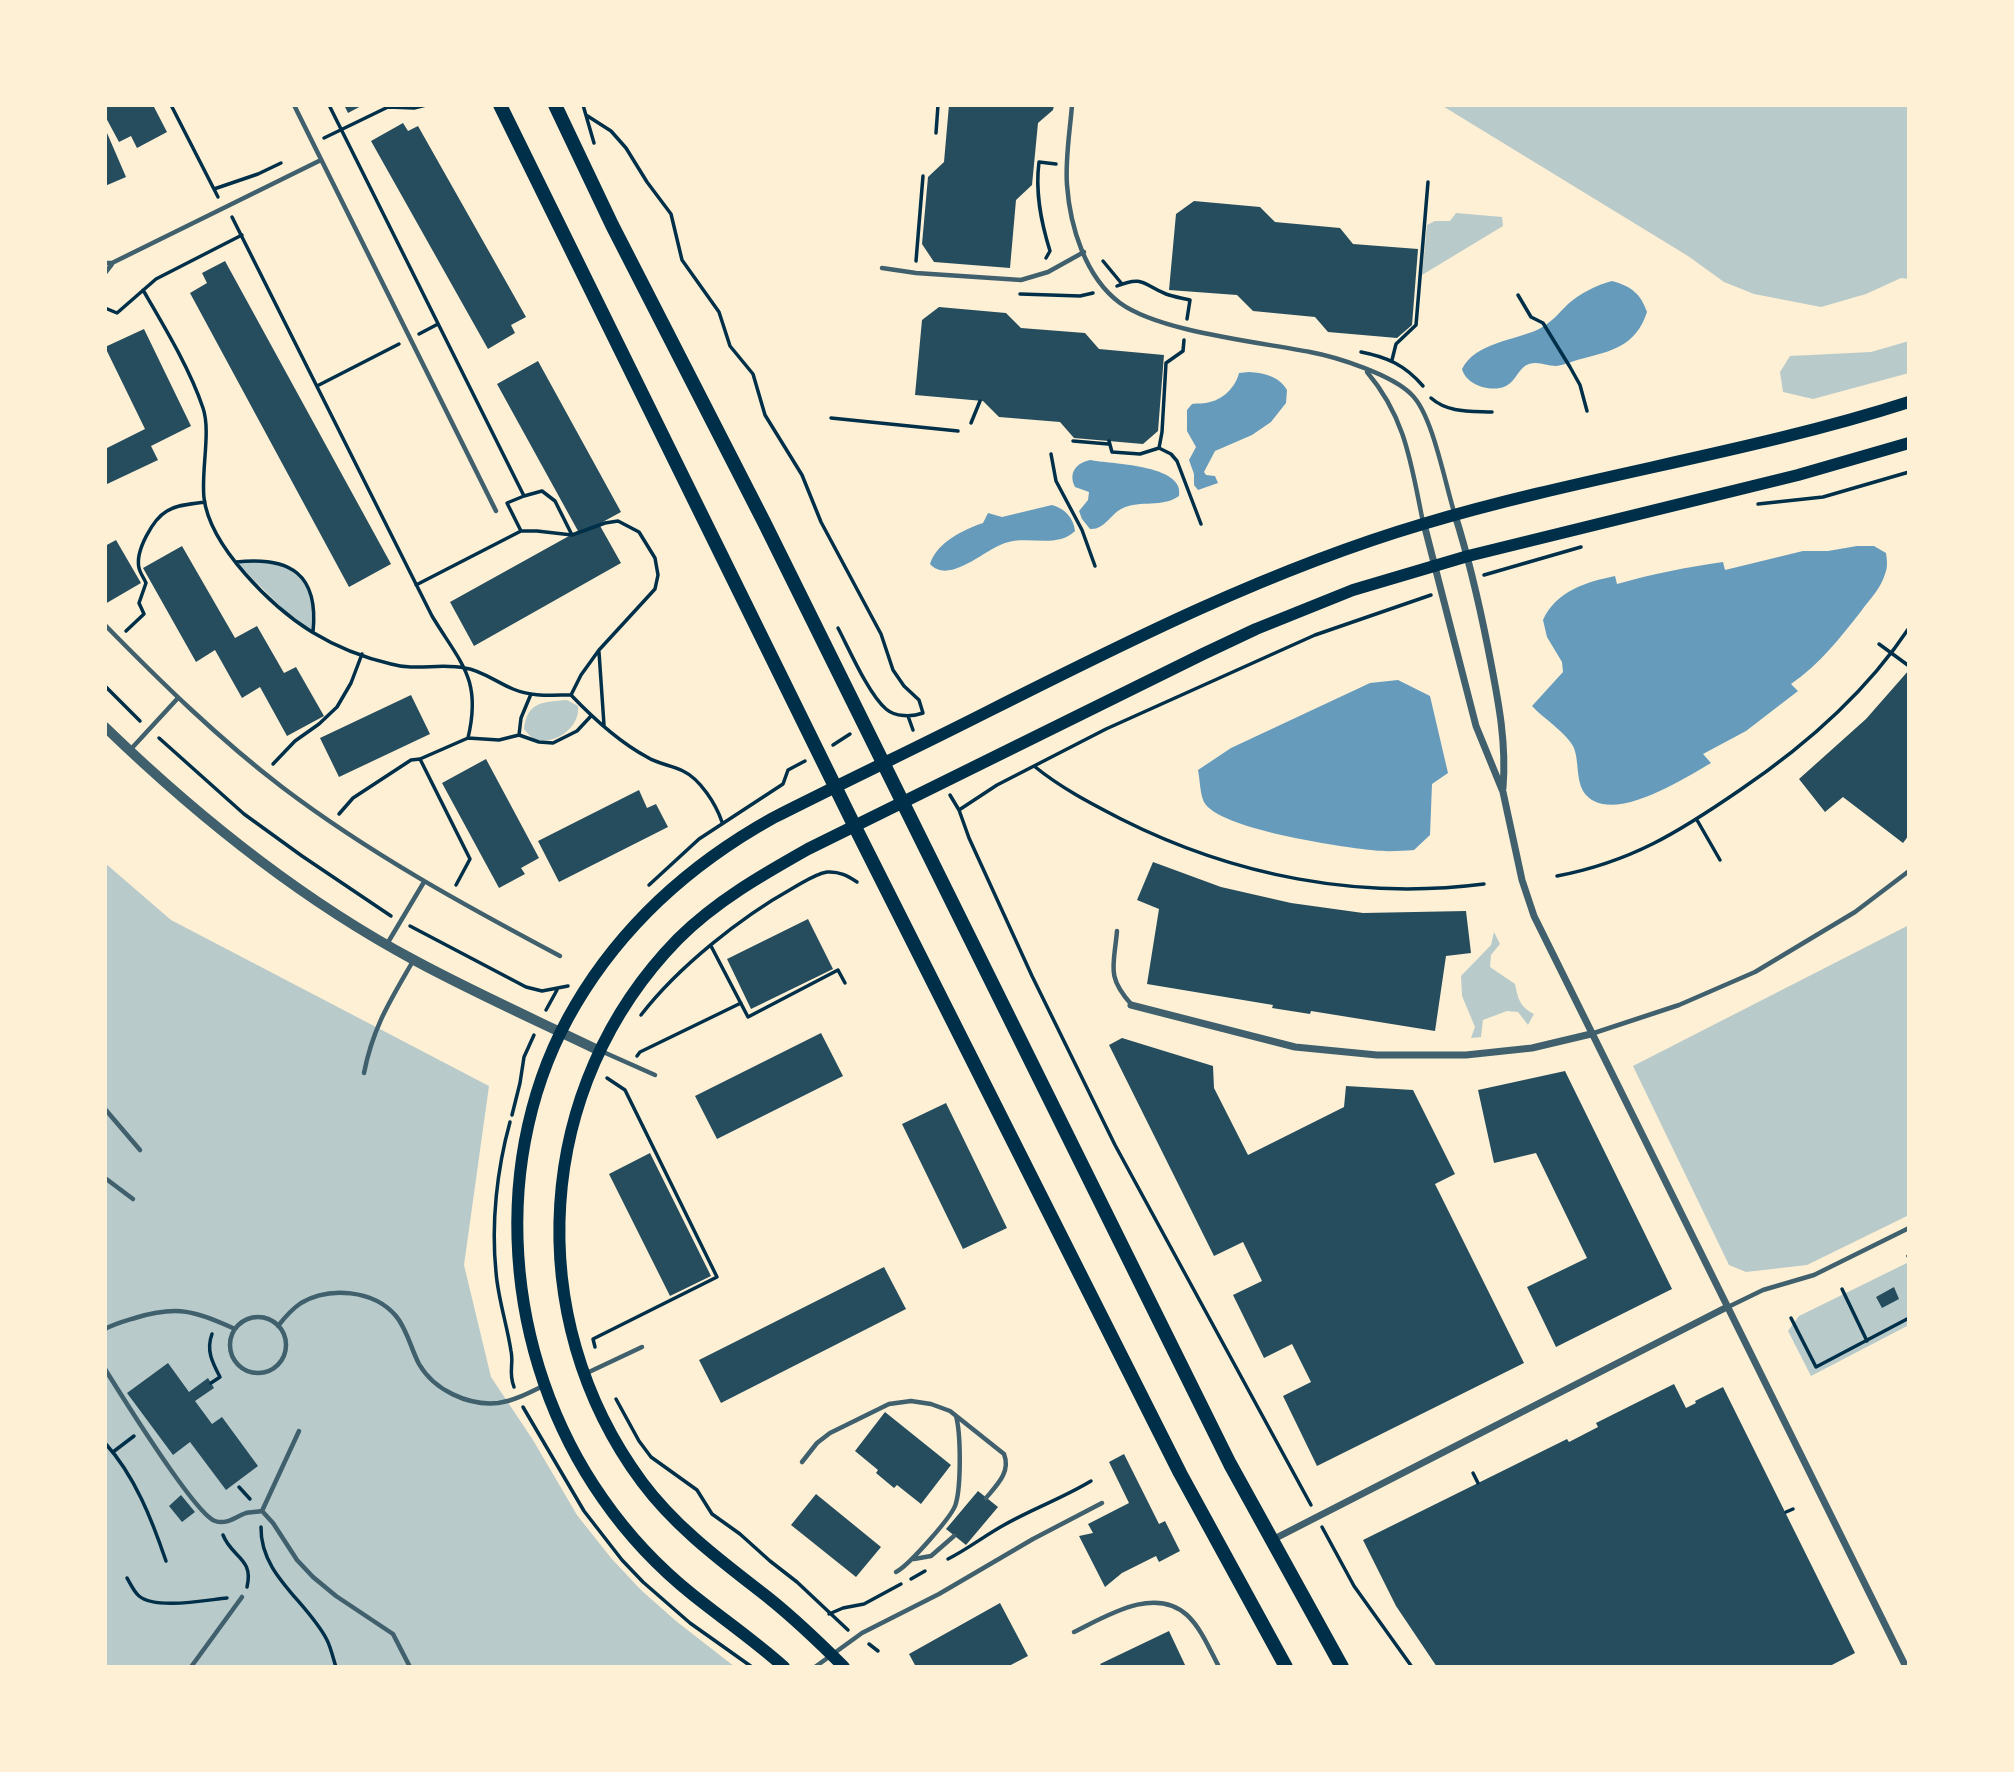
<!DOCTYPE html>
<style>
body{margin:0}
#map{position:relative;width:2014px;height:1772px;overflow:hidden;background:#fdf0d5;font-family:"DejaVu Sans",sans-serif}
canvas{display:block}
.frame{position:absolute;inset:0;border:107px solid #fdf0d5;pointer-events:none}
</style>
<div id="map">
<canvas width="2014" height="1772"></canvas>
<div class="frame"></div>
</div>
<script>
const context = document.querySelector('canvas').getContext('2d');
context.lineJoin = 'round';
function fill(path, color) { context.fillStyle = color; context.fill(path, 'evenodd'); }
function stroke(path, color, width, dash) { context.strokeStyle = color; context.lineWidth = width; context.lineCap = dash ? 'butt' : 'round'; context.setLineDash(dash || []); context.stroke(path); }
const green = new Path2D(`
 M1441 105H1909V279L1901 278 1866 294 1821 307 1754 294 1724 282 1688 256Z
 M1456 213 1502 217 1503 226 1422 275 1427 225 1435 221H1450Z
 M1909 341V373L1813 399 1783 392 1780 372 1790 356 1871 352Z
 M257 560C266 561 277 561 285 565 313 578 314 606 313 632L282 608 236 562Z
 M567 700 578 706C581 727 553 748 533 738 529 736 527 732 524 729 527 701 544 702 567 700Z
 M105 863 171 920 489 1086 464 1265 491 1377 533 1440 577 1515 611 1558 641 1590 676 1621 735 1667H105Z
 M1909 925V1215L1807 1265 1746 1272 1729 1265 1633 1066Z
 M1494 932 1500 944 1491 955 1490 967 1515 984C1518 999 1520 1007 1534 1014L1528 1025 1518 1012 1507 1011 1483 1020 1481 1037 1471 1038 1475 1027 1462 996 1461 976 1491 945Z
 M1909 1262V1325L1811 1376 1788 1331 1799 1316Z`);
const water = new Path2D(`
 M1612 281C1631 286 1641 294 1647 312 1636 346 1612 351 1581 359 1573 361 1565 365 1556 366 1546 366 1539 361 1529 364 1519 367 1516 381 1506 386 1491 393 1466 385 1462 369 1476 342 1514 341 1539 329 1551 323 1559 313 1568 304 1581 293 1596 285 1612 281Z
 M1249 372C1264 373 1279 376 1287 390L1286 403 1271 422 1252 435 1215 451 1204 472 1206 475 1215 476 1218 483 1198 490 1194 485V474L1189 460 1196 447 1187 431V410L1192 404C1197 403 1205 404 1210 402 1224 399 1236 386 1239 373Z
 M1090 460C1108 464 1186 464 1179 496 1162 508 1140 500 1123 508 1110 514 1105 530 1090 529L1082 519 1079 511 1088 500 1089 492 1075 487C1068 473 1076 463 1090 460Z
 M1052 505C1064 508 1074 518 1075 531 1057 549 1027 535 1005 543 984 550 949 585 930 564 937 542 963 530 983 523L988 513 1002 517Z
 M1857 546H1874L1886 553C1887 560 1888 567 1885 574 1881 588 1870 599 1862 610 1840 638 1820 664 1791 684L1798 691 1746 731 1703 754 1711 763C1685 778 1607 829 1583 791 1576 778 1579 762 1574 748 1568 734 1543 718 1532 706L1563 672 1562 662 1547 637 1543 620C1556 591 1586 582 1615 576L1617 584C1652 574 1687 567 1723 562L1725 570 1803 551H1828Z
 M1398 680 1430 696 1448 773 1432 784 1430 835 1414 850C1400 851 1385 852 1371 850 1341 847 1218 829 1204 802 1200 794 1200 780 1198 770L1231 748 1370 683Z`);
const building = new Path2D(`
 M105 105H153L167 132 137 148 131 136 119 142 105 116Z
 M344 105H363L348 113Z
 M949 105H1054L1053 110 1038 123 1032 185 1016 200 1010 268 934 262 922 244 928 177 944 162Z
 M403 123 408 131 418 126 526 317 511 325 515 333 488 349 371 141Z
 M107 133 126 177 105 186V134Z
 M1194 201 1260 207 1275 222 1340 228 1353 244 1418 249 1412 325 1397 338 1328 332 1315 317 1253 311 1237 295 1169 290 1176 214Z
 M225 261 391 564 349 587 190 293 207 283 202 273Z
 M939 307 1006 313 1021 328 1085 333 1099 349 1164 355 1158 431 1143 444 1074 438 1060 422 999 417 983 401 915 395 922 320Z
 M144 329 191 426 151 446 158 460 105 485V449L145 429 105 347Z
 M538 361 621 512 599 524 621 563 474 646 450 602 578 531 497 384Z
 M116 540 141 583 105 604V546Z
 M182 546 235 638 257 626 284 673 296 667 324 716 287 736 260 687 242 698 215 650 196 662 143 568Z
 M1909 670V835L1903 843 1843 797 1825 812 1799 779 1866 719Z
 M411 695 430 734 339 777 320 738Z
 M486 759 539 858 521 868 525 874 499 888 442 783Z
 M639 790 647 808 656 804 668 827 559 882 538 841Z
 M1153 862 1221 887 1291 903 1363 913 1466 911 1471 953 1446 956 1435 1031 1311 1011 1310 1014 1272 1008 1273 1005 1147 984 1159 909 1137 900Z
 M808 919 833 969 751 1009 727 959Z
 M821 1033 843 1076 717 1139 695 1096Z
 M1122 1038 1213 1066 1214 1088 1248 1155 1344 1107 1346 1086 1413 1090 1455 1174 1435 1184 1524 1363 1317 1466 1283 1396 1311 1382 1292 1344 1264 1358 1233 1295 1262 1281 1243 1242 1214 1256 1109 1045Z
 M1565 1071 1672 1289 1556 1347 1527 1287 1587 1258 1536 1153 1494 1163 1478 1090Z
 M946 1103 1007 1228 963 1249 902 1124Z
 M650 1153 711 1276 670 1296 609 1174Z
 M884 1267 906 1309 721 1403 699 1360Z
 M1894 1287 1899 1299 1882 1308 1876 1297Z
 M168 1363 189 1392 208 1378 214 1388 195 1401 212 1424 222 1417 258 1466 226 1490 190 1442 173 1455 127 1393Z
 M1674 1384 1686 1408 1696 1403 1695 1401 1723 1387 1855 1653 1828 1667H1437L1396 1606 1363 1540 1567 1439 1569 1442 1598 1427 1596 1423Z
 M885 1412 951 1465 921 1504 897 1485 894 1488 876 1473 878 1470 855 1451Z
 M1124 1454 1159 1524 1165 1521 1180 1551 1159 1562 1156 1556 1122 1573 1105 1587 1079 1536 1093 1533 1088 1524 1129 1503 1109 1462Z
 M978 1491 998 1507 966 1545 946 1529Z
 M816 1494 881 1547 856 1577 791 1525Z
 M181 1495 195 1512 182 1522 169 1506Z
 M1000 1603 1028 1656 1007 1667H916L909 1654Z
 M1169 1631 1186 1667H1102L1100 1664Z`);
const path = new Path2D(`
 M171 105 218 197
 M329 105 524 496 507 503 521 531 416 585
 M583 105 594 143
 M586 115 611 131 626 148 647 182 671 214 682 260 719 312 730 346 753 374 765 415 802 475 821 522 881 634 893 670 904 686 919 700 923 713C912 717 895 717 886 709 869 695 849 649 838 628
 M936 133 938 105
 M324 138 388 107 414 108 426 105
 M214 189 258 174 281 163
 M232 217 432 616C461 664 482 679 468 738L420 759 411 760 353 798 339 814
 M1046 258 1050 251C1041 222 1035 193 1039 162L1056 164
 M916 261 923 176
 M1103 261 1122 284
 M1117 286C1144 275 1143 285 1166 294 1174 297 1182 298 1190 300L1187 319
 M143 290C164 326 190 369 203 408 211 431 201 471 204 498 210 547 272 607 312 632 335 646 365 658 391 664 415 671 441 663 465 668 481 670 498 683 513 689 532 697 551 695 571 695 593 718 619 742 647 757 658 764 671 765 683 771 700 779 716 804 722 822
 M1020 294 1080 296 1093 293
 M1518 295 1531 317 1543 323 1570 367 1580 385 1587 411
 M105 308 117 313 156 279 242 235
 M419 334 438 324
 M1361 352C1387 357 1405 365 1423 386
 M1392 360 1396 344 1416 325 1428 182
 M317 386 399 344
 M1431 398C1448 413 1470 411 1492 412
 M831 418 958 431
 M971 423 980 401
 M1073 441 1108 444
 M1109 441 1112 452 1140 454 1159 448 1171 454 1177 461 1201 524
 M1159 448 1162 432 1166 363 1183 351 1184 340
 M1051 454 1056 481 1082 530 1095 566
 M524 496 542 491 555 501 572 535
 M1758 504 1823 497 1909 472
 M521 531H537L572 535 605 523 618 521 639 532 655 558 658 575 655 589 599 650 581 675 571 695
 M236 562C290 556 319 574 313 632
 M1484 575 1581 547
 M126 631 144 614 139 603 146 583C144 578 140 573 139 568 135 551 153 519 167 511 178 504 193 504 205 502
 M1879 644 1909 666
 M599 652 604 725
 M105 686 140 721
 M908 716 913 730
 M519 735 521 718 531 694
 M159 738 244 814 302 856 391 916
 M468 738 499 740 519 735 539 742 553 743 577 731 591 716
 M833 745 850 734
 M420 759 470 859 456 885
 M273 764 295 741 319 724 337 707 351 683 362 654
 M1034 766C1061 788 1090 803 1121 819 1234 876 1358 900 1484 884
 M950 795 959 810 969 838 1032 976 1115 1145 1311 1505
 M959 810 997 785 1106 729 1315 635 1431 595
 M1697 820 1720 860
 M1557 876C1631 862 1679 832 1740 790 1805 746 1865 694 1909 628
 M649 885 699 839 783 784 788 770 805 761
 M410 926 526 987 542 991 568 986
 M711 946 748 1017 838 970 845 983
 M546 1010 557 990
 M641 1015C678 967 741 917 793 888 804 882 815 874 827 872 839 871 848 876 857 882
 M637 1056 640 1052 741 1003
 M512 1115 520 1083 524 1057 534 1035
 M510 1122C497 1169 491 1223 496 1272 498 1299 507 1324 511 1351 514 1365 508 1371 514 1387
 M1908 1256 1909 1257
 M1842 1289 1867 1341
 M1791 1318 1816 1367 1909 1318
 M595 1347 593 1339 717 1277 625 1090 607 1078
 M211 1383 220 1377C212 1362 206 1350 212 1334
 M616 1399 639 1441 651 1457 697 1490 712 1514 740 1534 770 1561 797 1582 848 1630
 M523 1407 584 1511 622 1560 643 1582 690 1623 752 1667
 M105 1443C135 1476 152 1520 166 1561
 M113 1452 134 1436
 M1473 1473 1478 1483
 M239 1487 250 1499
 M1786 1512 1793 1509
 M261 1527C260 1575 307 1601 327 1640 331 1648 333 1658 336 1667
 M1322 1527 1354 1586 1412 1667
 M223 1535C232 1558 254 1558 247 1587
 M948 1559C968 1549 984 1536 1004 1525 1032 1509 1063 1498 1091 1481
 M127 1578C130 1583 134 1592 139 1596 156 1610 206 1600 227 1598
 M911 1579 925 1571
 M829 1614 843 1608 864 1604 901 1584
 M869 1644 878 1651`);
const service = new Path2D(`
 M294 105 496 511
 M1072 105C1070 131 1065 159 1067 185 1070 226 1085 277 1120 303 1160 332 1259 342 1310 352 1337 357 1393 375 1412 395 1433 416 1445 484 1455 515
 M105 263H112L321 160
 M882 268 916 273 1021 280 1048 272 1084 252
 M105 273 112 264
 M1367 372C1406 418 1411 464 1423 522
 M105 625C161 682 218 738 282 787 369 853 464 905 560 956
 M131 749 178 698
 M1117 931C1114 966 1106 976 1131 1004
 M387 944 424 882
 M1591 1034 1679 1005 1755 972 1855 912 1909 871
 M601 1051 655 1075
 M364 1073C373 1027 390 1001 413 961
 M105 1109 140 1150
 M105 1178 133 1199
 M1728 1307 1763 1290 1814 1275 1909 1228
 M230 1345a28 28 0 1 1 56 0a28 28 0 1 1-56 0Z
 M278 1326C285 1317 292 1309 301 1303 329 1286 374 1290 396 1316 407 1329 411 1349 419 1364 434 1390 468 1406 498 1403 513 1401 529 1393 543 1386
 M105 1329C114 1324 125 1321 135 1318 178 1305 195 1311 235 1329
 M105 1369C120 1393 195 1514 215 1521 227 1525 235 1517 246 1513 250 1512 257 1512 262 1511L299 1431
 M589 1372 642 1347
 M802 1462 817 1443 830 1433 889 1404 911 1401 931 1404 950 1411 1004 1454C1011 1472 997 1485 986 1498
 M262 1511 273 1523 297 1560 313 1577 336 1596 393 1634 410 1667
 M914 1559 931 1556 954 1536
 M896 1572C908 1566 954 1515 956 1503 961 1485 961 1434 956 1416
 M1074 1632C1105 1617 1154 1585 1187 1615 1201 1628 1210 1650 1219 1667
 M191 1667 242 1597
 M815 1667 862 1633 939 1594 1033 1539 1102 1503`);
const minor = new Path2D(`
 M1455 515C1469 559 1479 603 1488 648 1497 695 1507 739 1503 788
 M1424 524 1476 726 1503 792 1522 880 1534 916 1906 1667
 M1131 1005 1295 1047 1377 1055H1466L1532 1048 1591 1034
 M1272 1540 1727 1307`);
const tertiary = new Path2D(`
 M105 727C196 815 302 900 414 960 475 993 538 1021 600 1051`);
const secondary = new Path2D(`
 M784 1667C755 1641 723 1619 693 1595 658 1567 628 1535 603 1499 503 1357 486 1155 576 1004 624 923 692 863 773 818 844 782 916 748 987 712 1128 641 1271 569 1423 524 1584 476 1750 453 1909 402
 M844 1667C820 1643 796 1620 770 1599 724 1563 677 1529 642 1482 520 1317 534 1086 678 939 716 901 762 875 808 849L1203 654 1256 629 1353 590 1468 556 1798 475 1909 443`);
const primary = new Path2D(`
 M500 105 854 825 1180 1473 1286 1667
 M555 105 612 225 764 522 1230 1464 1342 1667`);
fill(green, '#b9caca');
fill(water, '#669bbc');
fill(building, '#264d5e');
stroke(path, '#003049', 3.5);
stroke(service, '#3f606c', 4.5);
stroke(minor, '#3f606c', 7);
stroke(tertiary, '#3f606c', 10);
stroke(secondary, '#003049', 12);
stroke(primary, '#003049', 14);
</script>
